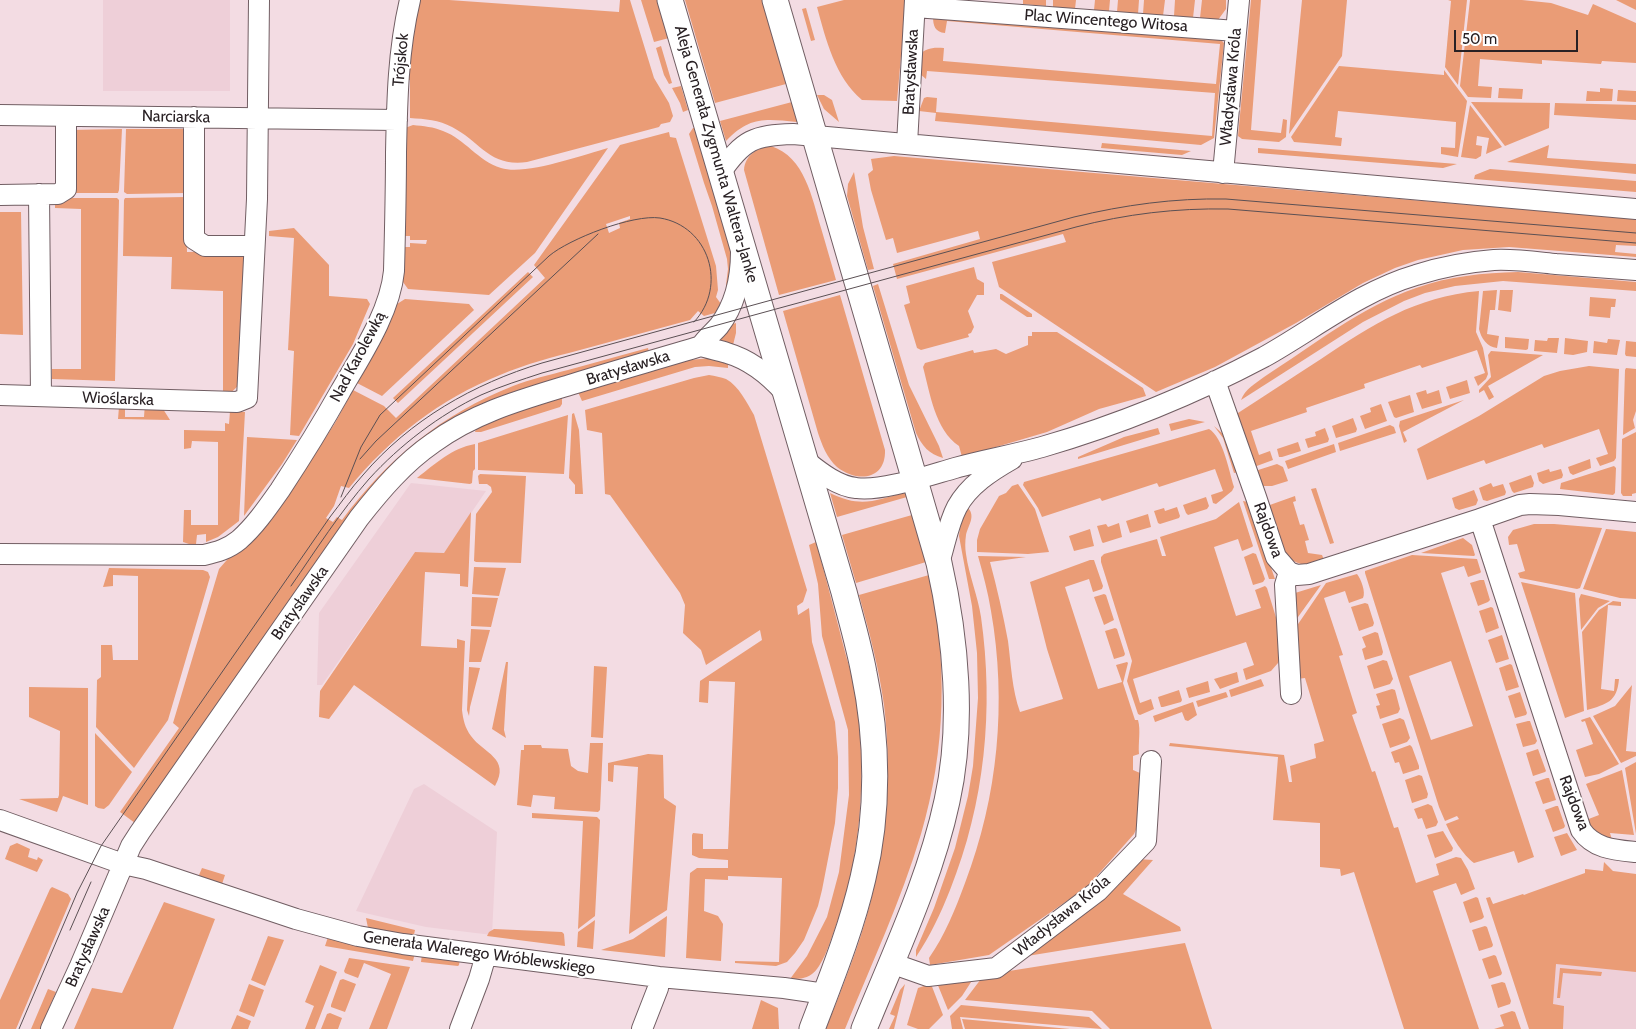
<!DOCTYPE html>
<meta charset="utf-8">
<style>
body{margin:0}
#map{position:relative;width:1636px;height:1029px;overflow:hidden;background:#f3dce3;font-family:Cabin,sans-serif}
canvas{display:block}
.scale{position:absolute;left:1454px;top:30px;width:124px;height:22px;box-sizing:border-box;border:2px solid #292124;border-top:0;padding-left:6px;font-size:15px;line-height:18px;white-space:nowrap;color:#292124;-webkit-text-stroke:4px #fff;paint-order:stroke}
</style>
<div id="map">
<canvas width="1636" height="1029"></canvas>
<div class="scale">50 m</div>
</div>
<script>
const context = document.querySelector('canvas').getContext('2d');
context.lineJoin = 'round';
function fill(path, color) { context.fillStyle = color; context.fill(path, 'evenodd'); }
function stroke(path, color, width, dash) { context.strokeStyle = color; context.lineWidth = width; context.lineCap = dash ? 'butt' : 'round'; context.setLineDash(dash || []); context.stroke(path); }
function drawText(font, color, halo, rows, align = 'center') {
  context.font = font + ' Cabin,sans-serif'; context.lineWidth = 4; context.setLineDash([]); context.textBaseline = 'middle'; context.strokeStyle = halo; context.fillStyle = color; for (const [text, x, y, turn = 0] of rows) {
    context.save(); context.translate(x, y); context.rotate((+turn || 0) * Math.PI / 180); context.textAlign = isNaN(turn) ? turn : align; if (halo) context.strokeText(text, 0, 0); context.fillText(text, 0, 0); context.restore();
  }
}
const built = new Path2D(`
 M103 0H230V91H103Z
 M411 483 486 491 444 553 415 552 322 685H317L319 613Z
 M424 784 497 832 492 935 426 927 356 911 414 789Z
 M1636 876V1029H1539L1499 908Z`);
const green = new Path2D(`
 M420 0H449L619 12 620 0H630L654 78 669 103 673 116 670 122 661 124 659 127 527 162C489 167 481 142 452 127 439 120 425 119 410 118V80H405V68Z
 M641 0H657L669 38 654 42Z
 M685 0H762L786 84 715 103Z
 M844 0H906L897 101 862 100C835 77 826 40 817 7Z
 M1023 0H1046V6L1023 4Z
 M1053 0H1076L1075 9 1053 7Z
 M1095 0H1110L1109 11 1094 10Z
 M1118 0H1139L1138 14 1117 12Z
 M1144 0H1165L1163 16 1143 14Z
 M1175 0H1195L1193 18 1174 16Z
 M1202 0H1226V9L1218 20 1200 18Z
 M1251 0H1261L1251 130 1281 133 1283 119 1287 120 1286 137 1279 142 1242 139 1238 136Z
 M1302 0H1347L1342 56 1289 134Z
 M1448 0H1467L1458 85 1445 67 1451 1Z
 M1470 0H1522L1551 3 1588 15 1593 4 1636 23V63L1602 61 1601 64 1542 60V64L1480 59 1478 86 1492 87 1491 98 1468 97 1460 86Z
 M1616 0H1636V10Z
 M806 8 815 40 811 41 802 9Z
 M933 16 1220 39 1224 43 1214 138 1201 145 935 121 936 113 919 111 924 98 927 97 937 98 936 112 1212 136 1215 93 927 71 926 79 920 74 917 56C927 48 932 47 944 48L943 61 1216 84 1220 44 947 21 945 33C935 32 933 26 933 16Z
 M661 46 672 83 669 84 664 75 656 48Z
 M1339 66 1444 75V70L1467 101 1458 157 1441 154V147L1455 148 1456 122 1338 111 1335 137 1342 138 1341 146 1294 142 1291 137Z
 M681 86 688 110 683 112 680 103 672 88Z
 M1499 88 1523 89 1522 99 1498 98Z
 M1600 88 1613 89 1612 101H1586L1587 91 1600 92Z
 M1618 90 1636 91V102L1617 101Z
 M817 95H824L832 100 839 122 824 109Z
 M792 102 797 122C765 119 750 116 726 141L720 121Z
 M1471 102 1550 103 1549 128 1505 146Z
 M1555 103 1636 105V120L1554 115Z
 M1470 105 1502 147 1486 154 1489 138 1477 136 1476 145 1482 146 1481 156 1476 159 1461 157Z
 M413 125C423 126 434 127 443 131 465 139 478 161 501 168 525 176 582 155 608 148L535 253 489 295 408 289 403 282V247H410V243L426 244 427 240H410V236H404L405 128Z
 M693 128H695L732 254 728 287 726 285 728 269 727 259 712 206 704 183 689 134Z
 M122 129 119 190 118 193H72L70 130Z
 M126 129H187V193L127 194 124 192Z
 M669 132 670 137 676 138 716 266 718 290 716 297 724 308 722 311 704 316 698 311 690 320C653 330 617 340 580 350 553 357 526 364 500 375 440 399 390 438 349 488L341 486 334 506 326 518 333 522 337 517 342 520C387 459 442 414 513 386 531 379 549 375 568 370 595 363 621 355 648 348L649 352 513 392 390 467 362 498 135 823 120 812 179 728 173 723 219 569 301 475 335 423 353 390 384 406 396 418 545 278 534 265 620 145ZM630 216V219L619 223 620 228 609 233 606 224Z
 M1102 143 1191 151 1182 155 1101 148Z
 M1549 145 1547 158 1636 164V174L1507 162Z
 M771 146C805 157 812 198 821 228 826 245 831 262 836 280L779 295 744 170C745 155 757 148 771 146Z
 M1258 148 1457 164 1443 168 1258 153Z
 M894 156 1636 219V246L1616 245 1615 252 1636 254V257L1509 247 1463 250 1418 260 1395 268 1363 283 1296 323 1215 367 1156 392 999 287 992 262 1066 242 1063 234 897 279 893 264 980 239 978 231 897 253 893 238 886 240 871 190 868 174 873 170 871 159Z
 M1490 169 1636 181V192L1474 179 1475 175Z
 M854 172 863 227 874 269 868 270 847 196 848 184Z
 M186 197 187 252 244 251 240 383C235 390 231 393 223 395V291L171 289 172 257 123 256 124 200 125 198Z
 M55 198H117L119 200 115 381 52 379V369H81V209L55 208Z
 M0 212H21L23 335 0 334Z
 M294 228 329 265V296L367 299 370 304 353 344 299 436 290 435 294 351 288 350 294 238 269 236V231Z
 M974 267 977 279 984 283V295H977L968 311 974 327 971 333 968 334 969 337 921 350 917 348 904 305 910 303 906 286Z
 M528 272 533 277 398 403 393 398Z
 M1518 272 1636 282V291L1503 281 1455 286 1425 293 1404 301 1363 322 1241 400C1245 389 1255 384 1264 377 1312 346 1361 307 1416 288 1449 276 1483 273 1518 272Z
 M878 284 909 385 939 446 943 458C929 454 922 446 916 433L873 286Z
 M1497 290 1495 310H1490L1487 334 1499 336 1497 348C1487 347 1481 338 1479 329L1483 291Z
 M1500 290H1513L1511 312 1498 310Z
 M1479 291 1476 332 1483 348 1488 374 1486 379 1478 386 1474 377 1485 373 1477 350 1422 368 1420 365 1364 384 1365 388 1306 408 1307 412 1251 431 1259 455 1270 451 1273 460 1254 467 1238 418V413C1266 395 1293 377 1321 359 1373 324 1415 297 1479 291Z
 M1000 294H1002L1032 314V317H1027L1000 299Z
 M840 295 885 450C886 480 857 483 837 467 827 458 822 445 818 433L783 311Z
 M1590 297 1616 299 1615 307H1611L1610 318 1589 316Z
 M405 299 469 304 474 310 382 396 357 383 397 304Z
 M736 323V333L733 345 713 340 727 326Z
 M1032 332H1057L1143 388 1146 396 1099 409 1047 432 962 457 959 446C935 430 930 393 923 367L925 363 973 350 974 353 996 349 1006 354 1028 345V336H1032Z
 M1505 337 1529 339 1528 349 1526 350 1505 348Z
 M1548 338H1559L1557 353 1534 351 1535 340 1547 341Z
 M1565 338 1588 341 1587 352 1573 355 1564 354Z
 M1608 339 1620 340 1617 355 1593 353 1594 341 1607 343Z
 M1626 341 1636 342V357L1626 356 1625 354Z
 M1491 351 1543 355 1488 386 1494 397 1489 400 1484 390 1479 393V390L1491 377 1488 355Z
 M711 358 728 362V368L709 366 695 367 582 401 578 392 689 360Z
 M1589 366 1619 369 1616 458 1614 461 1600 466 1596 458 1608 454 1599 429 1544 448 1542 444 1486 464 1484 460 1427 480 1417 449 1479 416 1544 376 1560 371Z
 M1626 368 1636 369V411L1633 420 1635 428 1623 435 1625 370Z
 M709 375C715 376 721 377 726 379 739 386 747 403 754 415L807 590 803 602 797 606 798 615 809 608 812 642 835 722 838 757V788L835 823 822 890 818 906 804 940 795 953 787 962 776 966 735 963V961L779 962 782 878 728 876V880L705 879 704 911 718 916 723 924 721 961 686 958 690 873 697 868H728V860L699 858 692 855V835L693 833 703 834V849H728L735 682 709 681 708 703 699 702 700 681 762 640 760 630 706 665 701 650 683 633 685 605 680 593 610 495 605 494 602 433 587 430 585 410 694 378Z
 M1467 380 1470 393 1450 399 1446 387Z
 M1426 390 1427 394 1439 390 1442 403 1422 409 1416 393Z
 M1410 395 1414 412 1396 418 1394 417 1388 402Z
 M562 397V404L560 407 481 432H475L476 429C495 415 538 404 562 397Z
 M1464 400 1403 432 1407 441 1404 443 1399 426 1400 421Z
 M145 403 163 409 170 420 118 419 119 407 125 404V417H144Z
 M1381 404 1387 421 1365 429 1360 416 1371 412 1370 408Z
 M230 411 245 412 239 521 218 537 206 542V534L197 535 196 544H189L183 542 184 510H191V525H218V442L192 441 191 448 184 449V430L225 431V423L229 424Z
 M574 413 579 430 583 494H575V485L569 478 572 414Z
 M568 415 564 474 478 470V443Z
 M1353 418 1357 429 1356 432 1336 438 1332 426Z
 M1189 419 1205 422 1171 431 1169 424Z
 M1390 425 1394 427 1396 433 1340 451 1338 443Z
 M1214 426 1223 434 1239 472 1234 473 1223 438Z
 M1158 428 1160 434 1078 459V457L1124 437Z
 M1325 428 1329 439 1328 442 1308 448 1305 439 1316 436 1315 432Z
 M1209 429C1223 437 1229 471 1234 487L1232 491 1216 504 1213 503 1211 495 1223 491 1215 469 1159 487 1157 483 1102 501 1100 498 1042 517 1038 508 1023 485 1024 482Z
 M1636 432V493L1632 494V496H1623L1621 493 1622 439Z
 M247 437 297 440 282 464 244 516Z
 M1298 442 1301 451 1282 457H1279L1277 449Z
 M475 444V469L473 471 472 483 470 484 417 478C435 464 452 448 475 444Z
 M1334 444 1336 452 1288 469 1285 461Z
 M1590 459 1591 468 1573 475 1570 473 1568 467Z
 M1277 464 1283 467 1288 481 1272 486H1262L1255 471Z
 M1614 466 1616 468 1615 493 1613 495 1560 489 1561 483Z
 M1549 469 1550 472 1561 469 1563 475 1562 478 1543 484 1539 481 1537 473Z
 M480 474 526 476 521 563 476 562 474 561 476 514 492 492 491 487 487 484H479L478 476Z
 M1531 475 1534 483 1533 487 1514 493 1512 491 1509 483Z
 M1491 483 1493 487 1503 484 1506 492 1505 495 1487 501 1483 500 1479 488Z
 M1018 484 1035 509 1049 552 1028 554 977 552V540L980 529 999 496 1006 493 1012 486Z
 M1316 488 1334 543 1330 544 1311 489Z
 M1474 490 1478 500 1476 505 1459 510 1455 508 1452 498Z
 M906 492 907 497 837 517 830 493C861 508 874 501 906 492Z
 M1295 496 1296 501 1293 502 1300 525 1304 524 1309 540 1305 541 1308 553 1322 555 1325 562C1318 563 1308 566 1301 564 1277 558 1273 526 1267 506Z
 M1206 497 1209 506 1207 509 1188 515 1186 513 1183 505Z
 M1243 501 1248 502 1275 579H1269Z
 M1239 502 1253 546 1252 547 1242 551 1238 539 1214 547 1236 616 1261 608 1255 590 1265 586 1267 588 1278 624 1280 657 1278 663 1271 671 1246 680 1243 669 1254 665 1246 642 1133 679 1140 703 1151 699 1154 709 1140 715 1138 714 1127 681 1132 661 1101 562V557L1104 554 1157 539 1162 556H1166L1160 537 1216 519Z
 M1177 507 1180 516 1179 518 1160 524 1158 523 1154 511 1164 508 1165 511Z
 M968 508C976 516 968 526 966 535 965 542 965 548 966 554 969 576 978 596 981 617 994 709 985 803 950 890 941 913 930 936 916 957V950L934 908 955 848 968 796 973 766 978 698 977 653 972 606 959 536 961 522Z
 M471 512 468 587 460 586V574L425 572 421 646 457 648V639L465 641 462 710C463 719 465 728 471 736 483 753 511 758 495 786L354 685 329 719 319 717 320 691 415 552 444 553Z
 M1148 514 1151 527 1130 533 1126 521Z
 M912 515 926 562 856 583 842 535Z
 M1119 523 1122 537 1103 543 1102 542 1097 526 1106 524 1108 527Z
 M1534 524H1554L1602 528 1580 588 1577 589 1520 578 1518 573 1525 571 1517 544 1509 545 1508 537 1513 530Z
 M1090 529 1094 546 1074 551 1069 536Z
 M1606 529 1636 532V599L1620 598 1583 589Z
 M1463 538 1472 545 1475 555 1474 556 1421 553Z
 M816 542C826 578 835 613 844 648 848 664 854 680 856 696 867 775 862 856 834 931 830 943 822 967 812 974 805 979 798 979 790 979L807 956 827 917 839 872 849 795 848 730 822 636 818 584 809 545Z
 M1253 553 1256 554 1265 579 1263 582 1253 585 1244 557Z
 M1412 555 1477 559 1481 572 1480 573 1468 577 1464 566 1441 573 1534 857 1518 863 1514 851 1474 863C1464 856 1451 836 1446 824L1459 819 1457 816 1445 821 1439 807 1365 573V571ZM1451 661 1473 726 1431 740 1409 676Z
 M978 556 1026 557 990 562C997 588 1003 614 1008 641 1011 664 1012 690 1020 712L1063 699 1047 649 1030 582 1090 560H1094L1103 586 1102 589 1093 592 1089 579 1065 587 1098 689 1122 682 1116 665 1127 662 1128 663 1123 683 1135 720H1138C1141 730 1138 743 1139 754L1133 756V770L1140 773 1141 819 1134 834 1087 887 989 955 930 965 929 958C945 935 955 910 965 883 998 797 1007 702 991 611 988 592 983 574 978 556Z
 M474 567 506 568 499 596 472 594Z
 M109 568 203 570 208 572 210 577 168 720 134 768 96 727 97 680 101 677V645H112L113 660H138V576L113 575V586L103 587Z
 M1357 574C1361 579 1366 592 1363 598L1349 603 1345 591 1324 598 1343 655 1339 656 1357 713 1352 715 1372 772 1375 771 1394 828 1398 827 1416 883 1439 875 1436 864 1456 857 1461 858 1468 870 1475 889 1461 895 1456 883 1433 891 1479 1029H1404L1354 872 1341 876 1340 869 1320 867V823L1273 820 1278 757 1169 746 1170 743 1284 755 1289 782H1292L1290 766 1316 758 1314 744 1324 741 1305 678 1297 679 1294 630 1326 583Z
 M929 575C948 661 946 750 921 834 901 901 871 965 845 1029H826C842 988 859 947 870 904 887 840 892 771 884 705 879 668 869 631 859 595Z
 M1480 580H1484L1490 600 1488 602 1478 606 1470 583Z
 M1521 582 1575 593 1584 711 1565 718Z
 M1321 585 1293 624 1295 593Z
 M1104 594 1106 595 1114 620 1104 625 1094 597Z
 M1581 594 1610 601 1598 608 1581 630 1579 599Z
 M472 597 498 598 491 627 471 626Z
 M1613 601 1621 602V606L1608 605 1601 689 1614 691 1615 679H1619C1617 702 1607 704 1587 710L1582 632 1599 610Z
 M1365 603 1368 604 1374 623 1373 626 1359 631 1351 607Z
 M1491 607 1493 608 1499 628 1486 633 1479 611Z
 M1115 628 1117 629 1125 654 1124 656 1114 659 1105 631Z
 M471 629 490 630 481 662H469Z
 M1375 632 1378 633 1383 652 1382 655 1365 660 1362 649 1366 647 1362 637Z
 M1502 635 1509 659 1496 663 1488 640Z
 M1383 660 1387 661 1393 679 1390 684 1374 689 1367 666Z
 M506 662H508L504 730 506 738 492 729Z
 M1510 664 1512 665 1519 687 1506 691 1499 668Z
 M594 666 607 667 603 738 591 737Z
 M469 667 480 668 470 707 469 716 467 710Z
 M1237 672 1239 682 1220 689 1214 679Z
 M1261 679 1264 686 1231 697 1229 690Z
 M1208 681 1210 692 1189 698 1186 688Z
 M1632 685 1626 751 1636 752V756L1621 763 1593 716 1615 706Z
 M29 687 88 688V805L63 796 57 812 19 799 58 798 59 795 60 731 29 717Z
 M1392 689 1395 690 1400 709 1398 713 1380 719 1376 706 1380 705 1376 694Z
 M1179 690 1182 700 1181 702 1163 707H1161L1158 697Z
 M1226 692 1228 697 1198 707 1196 701Z
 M1520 692 1527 713 1526 715 1515 718 1508 696Z
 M1193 702 1197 715 1188 721 1185 720 1182 712 1155 722 1153 716Z
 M1590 717 1619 764 1599 774 1585 777 1576 750 1593 744 1585 721 1582 722 1581 720Z
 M1400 718 1404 720 1410 738 1407 742 1390 748 1382 724Z
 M1528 721H1530L1537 741 1535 744 1523 747 1516 724Z
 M95 733 132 772 109 805 104 809 98 808 95 806Z
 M590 743H603L600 810 598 812 554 809 555 797 533 795 531 807 517 805 521 750H524V745H541L542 748 568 749 571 766 578 771 588 773Z
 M1410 745 1412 747 1419 766V769L1403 774 1399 762 1395 763 1391 752Z
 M1538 749 1546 771 1545 772 1533 776 1526 753Z
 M648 754 663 755 664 798 676 806 667 910 629 934 638 767 614 765 613 782 608 781V763Z
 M1636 762V834L1625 768Z
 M1622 770 1634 835 1610 833 1612 840 1593 830 1586 820 1599 815 1586 784Z
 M1419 775 1422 776 1428 794 1427 798 1412 803 1405 780Z
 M1547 778H1549L1556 800 1543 804 1535 782Z
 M1428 804 1432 806 1438 822 1436 826 1426 829 1422 818 1418 819 1414 809Z
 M1556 806H1558L1565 826 1564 828 1553 832 1545 810Z
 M532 813 597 817 600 820 595 916 578 929 583 821 532 818Z
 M1443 831 1453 848 1452 851 1435 858 1427 835Z
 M1567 833 1577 850 1561 856 1554 837Z
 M17 843 30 849 28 857 37 860 38 857 43 860 37 872 5 859 10 846Z
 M1137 859 1153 860 1123 894 1180 927 1181 931 1021 957Z
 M1604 862 1613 871 1636 874V972L1556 964 1553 1004 1564 1006 1563 1029H1529L1486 898 1490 897 1493 904 1523 894 1524 895 1529 893 1585 873V869L1603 871Z
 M202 868 225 875 222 884 201 879 199 875Z
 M52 887 68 894 71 899 16 1029H0V1000L50 889Z
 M1476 897 1478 898 1484 917 1482 919 1470 923 1463 902Z
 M164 902 215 919 173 1029H74L92 988 122 993Z
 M667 916 665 957 601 950 633 939Z
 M366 918 415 930 414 935 411 937 368 928Z
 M595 920 593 949 577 947 578 932Z
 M1485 926 1487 927 1493 945 1492 947 1479 951 1472 930Z
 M494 929 562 932 564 934 565 946 487 936 489 932Z
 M268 936 284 940 265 986 251 980Z
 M328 937 415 953 413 961 325 946Z
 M1185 943 1212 1029H1110L1092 1011 965 1000 984 975Z
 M422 954 460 959 459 965 458 966 421 962Z
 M1494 955 1496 956 1502 973 1501 975 1489 979 1482 959Z
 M349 958 410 967 387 1029H369L391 974 364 963 358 978 345 973 344 971Z
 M320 965 337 972 315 1029H305L314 1006 305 1002Z
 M1560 968 1602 972 1601 976 1563 973 1560 998H1557Z
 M975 976 962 996 948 1010 937 983Z
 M343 979 356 984 345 1012 331 1007V1005L340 980Z
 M1502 982 1505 983 1511 1001 1510 1004 1498 1008 1491 985Z
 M925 983 931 984 943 1015 929 1029H918L907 1025 918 988 924 986Z
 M249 984 264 990 254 1017 239 1011Z
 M905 984 894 1029H889L895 1016 890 1014 900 990Z
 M48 989 56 992 40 1029H31Z
 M761 1000 778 1008 779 1029H752Z
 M961 1005 1089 1017 1102 1029 960 1017 963 1029H952L950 1016Z
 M1512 1011 1515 1012 1521 1029H1494L1504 1026 1500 1015Z
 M330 1013 342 1018 338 1029H321L327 1014Z
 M237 1015 251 1021 248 1029H231Z
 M962 1019 1070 1029H965Z`);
const minor = new Path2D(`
 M915 7 1236 31
 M0 115 397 120
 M194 117V239L205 246H254
 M907 144 915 0
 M721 172C743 140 754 135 793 134L1636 209
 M1223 173 1239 0
 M39 194 41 396
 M0 195 58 194 66 189V116
 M701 346C706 338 713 333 719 326 735 305 741 278 741 252
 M1215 381 1256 497 1276 557 1289 572 1297 575 1309 574 1480 519 1581 830C1594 849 1615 850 1636 852
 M0 395 237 402 247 398 257 199 259 0
 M806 461C820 472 837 486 856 488 881 492 930 475 955 468 984 460 1013 455 1042 447 1118 425 1194 394 1264 357 1314 329 1361 291 1416 275 1441 267 1468 262 1494 260 1515 259 1536 262 1556 264 1583 266 1609 268 1636 270
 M1480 519 1520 505 1530 504 1559 505 1636 512
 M0 554 204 555C217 552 228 549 239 540 255 526 268 507 280 490 301 458 321 426 340 392 360 357 390 313 394 271 395 232 396 192 396 153 397 101 398 50 410 0
 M939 563C945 545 948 524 957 507 969 485 991 471 1012 459
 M1289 572 1285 585 1291 694
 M0 820 123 864 146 869 296 919 358 936 403 944 659 977 784 988 825 994
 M891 963 928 976 996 968 1098 891 1146 841 1151 761
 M51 1029 80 966 131 846 140 832 359 518C381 490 404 463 433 443 475 412 524 399 573 384 615 371 658 359 701 346 709 349 719 350 727 353 751 360 769 375 785 393
 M460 1029 479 979 486 955
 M642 1029 658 988 659 977`);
const major = new Path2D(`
 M670 0 844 592C851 619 859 646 864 673 878 739 879 813 863 878 851 930 831 979 812 1029
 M775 0 939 563C956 638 964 725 947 801 930 880 894 955 864 1029`);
const tram = new Path2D(`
 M360 459 376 441 598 234
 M341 497 361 447 380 415 549 256C569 239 633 214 660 218 709 226 728 286 694 322
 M291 586C316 550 340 512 369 479 400 445 439 415 481 395 501 386 521 380 542 373L1076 227C1126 214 1176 208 1228 209L1636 243
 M70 930 91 882
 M19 1029 77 893 101 846 330 517C341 503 351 488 363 475 410 420 473 384 542 363L1074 217C1124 205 1174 198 1226 199L1636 233`);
const streetNames = [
 ["Plac Wincentego Witosa",1106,21,4],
 ["Trójskok",401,60,-85],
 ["Bratysławska",911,72,-87],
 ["Władysława Króla",1231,87,-85],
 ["Narciarska",176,117,1],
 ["Aleja Generała Zygmunta Waltera-Janke",716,154,74],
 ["Nad Karolewką",358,357,-62],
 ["Bratysławska",628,368,-17],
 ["Wioślarska",118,399,2],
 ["Rajdowa",1268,530,70],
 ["Bratysławska",300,603,-55],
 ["Rajdowa",1574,803,69],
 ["Władysława Króla",1062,916,-39],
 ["Bratysławska",88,947,-66],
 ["Generała Walerego Wróblewskiego",479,953,8]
];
fill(built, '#eecfd8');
fill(green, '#ea9c76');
stroke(minor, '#715e63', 22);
stroke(major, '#715e63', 27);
stroke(minor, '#fff', 20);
stroke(major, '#fff', 25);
stroke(tram, '#5b5054', 1);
drawText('16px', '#292124', '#fff', streetNames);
</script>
